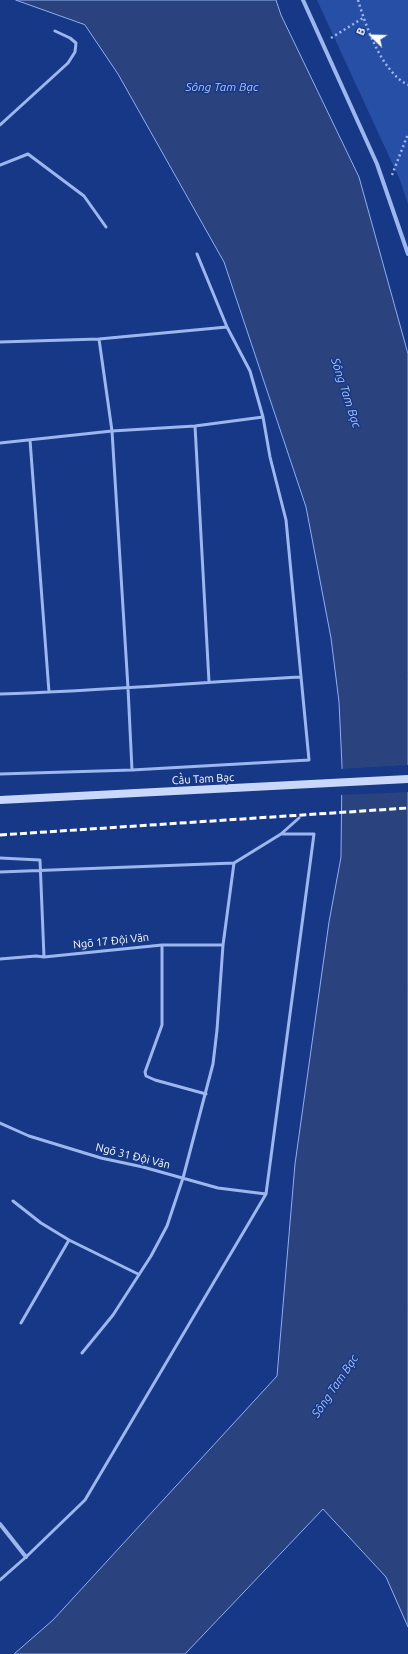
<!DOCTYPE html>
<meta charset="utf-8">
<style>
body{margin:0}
#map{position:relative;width:408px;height:1654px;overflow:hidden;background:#163887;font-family:Ubuntu,sans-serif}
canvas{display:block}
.north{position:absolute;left:352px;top:16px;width:40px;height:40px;-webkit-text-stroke:3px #163887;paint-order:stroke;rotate:293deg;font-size:11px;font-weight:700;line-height:16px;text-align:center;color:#fff}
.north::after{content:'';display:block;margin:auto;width:14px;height:18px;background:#fff;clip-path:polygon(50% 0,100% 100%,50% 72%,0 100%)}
</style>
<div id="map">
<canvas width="408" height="1654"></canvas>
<div class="north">B</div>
</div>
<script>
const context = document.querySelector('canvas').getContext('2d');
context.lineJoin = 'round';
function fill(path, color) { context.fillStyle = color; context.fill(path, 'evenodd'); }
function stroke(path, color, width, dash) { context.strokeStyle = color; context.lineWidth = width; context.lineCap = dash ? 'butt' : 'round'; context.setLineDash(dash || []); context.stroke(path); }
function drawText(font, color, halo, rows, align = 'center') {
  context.font = font + ' Ubuntu,sans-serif'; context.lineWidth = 3; context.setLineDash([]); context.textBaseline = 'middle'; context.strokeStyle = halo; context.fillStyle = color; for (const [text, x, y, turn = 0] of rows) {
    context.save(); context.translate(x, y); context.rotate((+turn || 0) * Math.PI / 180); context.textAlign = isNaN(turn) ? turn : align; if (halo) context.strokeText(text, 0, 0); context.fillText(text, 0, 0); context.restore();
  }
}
const green = new Path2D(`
 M317 0H408V204L400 180Z`);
const water = new Path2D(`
 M16 0H276L281 15 359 177 408 354V1627L386 1577 323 1509 185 1654H14L53 1620 277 1376 295 1164 329 922 341 857 342 766 339 702 331 638 306 507 224 262 118 74 85 25Z`);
const pier = new Path2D(`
 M408 765V792L339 795 340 769Z`);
const path = new Path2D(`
 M358 0C366 27 382 72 408 85
 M331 38 363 18
 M392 175 408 134`);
const lane = new Path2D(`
 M0 125 68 63 75 52 76 43 70 38 55 31
 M0 165 28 154 84 196 106 227
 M197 254 227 327
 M99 339 112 431 128 688 132 770
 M0 342 99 339 227 327 250 371 263 417 270 457 286 520 309 760 132 770 0 774
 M195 426 209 682
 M30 440 49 692
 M0 443 112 431 195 426 263 417
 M0 694C101 691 201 682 301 677
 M0 858 40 860 44 957
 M0 872 234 863
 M162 945V1025L145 1072 146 1076 155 1080 206 1094
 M0 959 36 956 44 957 162 945H223
 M0 1123 29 1136 101 1158 143 1167 218 1188 266 1194
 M13 1201 41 1223 69 1240 138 1274
 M21 1323 69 1240
 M82 1353 113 1315 151 1256 167 1226 183 1178 213 1064 217 1030 223 945 234 863 281 834 299 818
 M0 1580 26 1557 85 1500 266 1194 314 834H281`);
const street = new Path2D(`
 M303 0 377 164 408 254
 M0 1524 26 1557`);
const secondary = new Path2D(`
 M0 800 408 779`);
const rail = new Path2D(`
 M0 835 408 808`);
const streetNames = [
 ["Cầu Tam Bạc",203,779,-3],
 ["Ngõ 17 Đội Văn",111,941,-6],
 ["Ngõ 31 Đội Văn",133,1156,14]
];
const waterNames = [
 ["Sông Tam Bạc",222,87],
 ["Sông Tam Bạc",346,393,72],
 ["Sông Tam Bạc",335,1386,-56]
];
fill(green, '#284fa6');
fill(water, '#2a437e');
stroke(water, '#8eaff1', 1);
fill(pier, '#163887');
stroke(path, '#9cb6ee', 2.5, [2, 3]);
stroke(lane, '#9cb6ee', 3);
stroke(street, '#9cb6ee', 4);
stroke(secondary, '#c9d8fa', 8);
stroke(rail, '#fff', 3, [7, 3]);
drawText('11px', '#fff', '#163887', streetNames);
drawText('italic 12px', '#a8c1f6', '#163887', waterNames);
</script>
